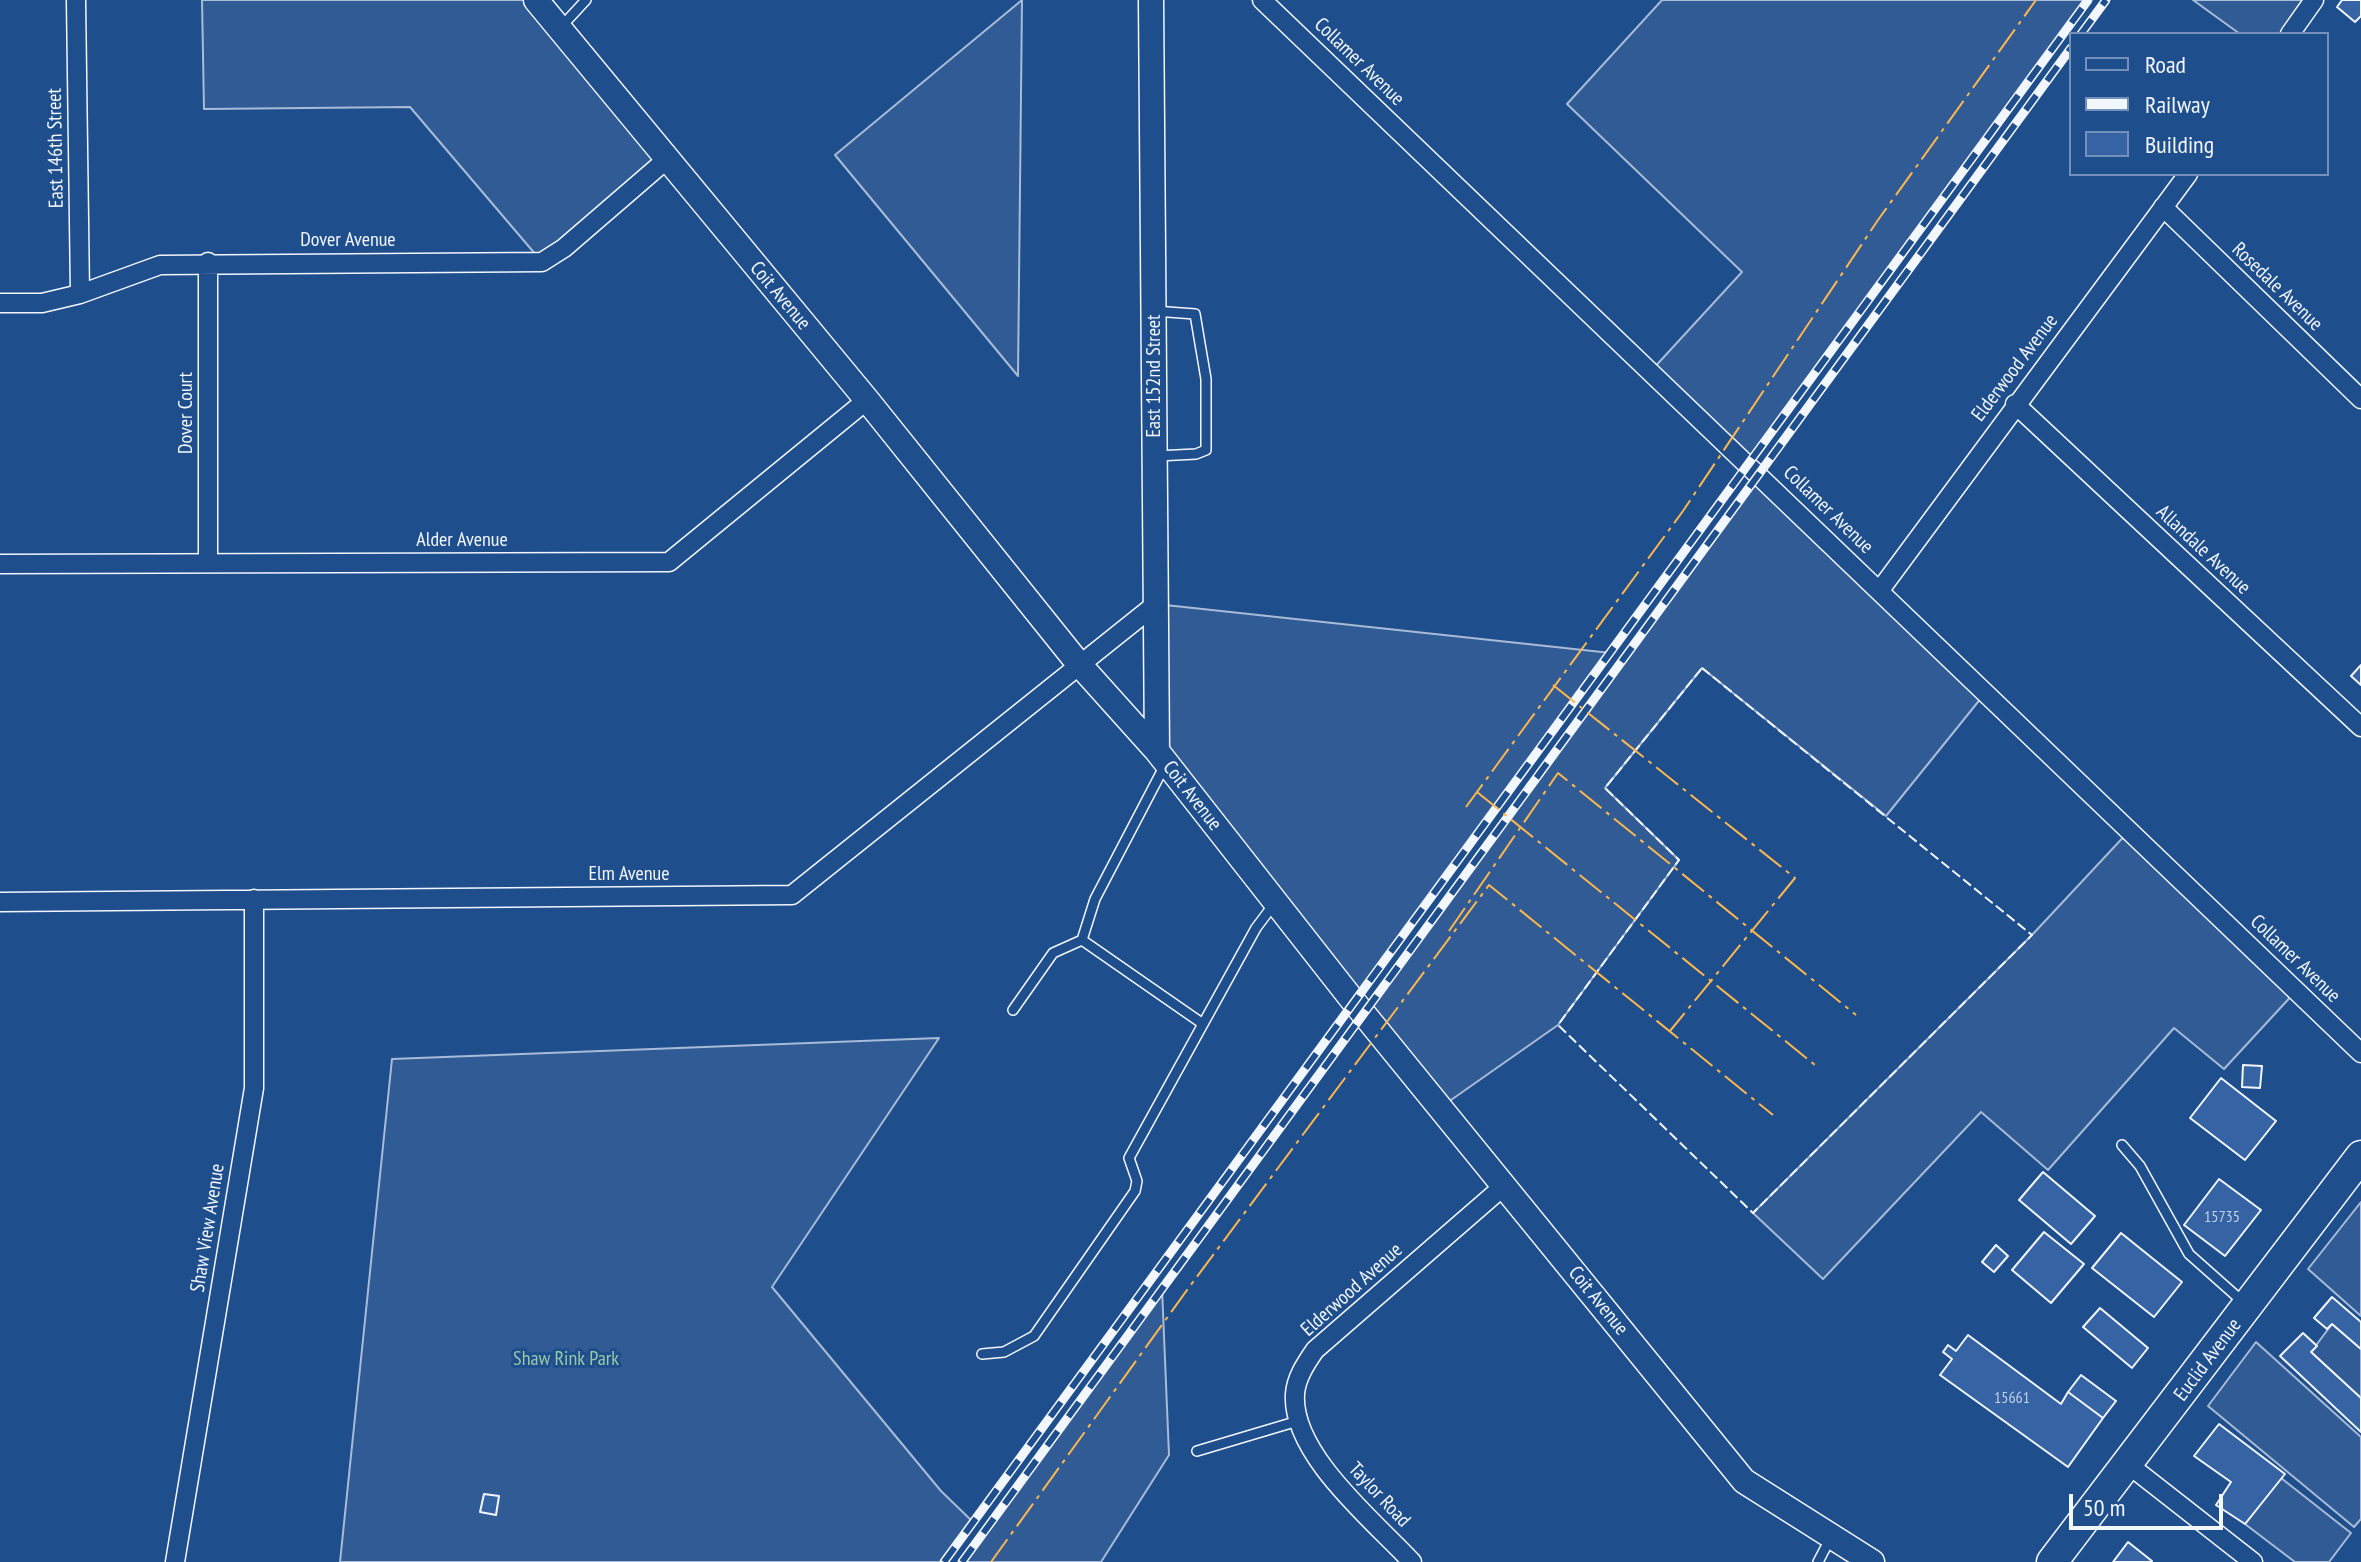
<!DOCTYPE html>
<style>
body{margin:0}
#map{position:relative;width:2361px;height:1562px;overflow:hidden;background:#1f4e8c;font-family:"PT Sans Narrow",sans-serif}
canvas{display:block}
.legend{position:absolute;left:2069px;top:32px;width:260px;height:144px;box-sizing:border-box;background:#1f4e8c;border:2px solid #7391ba;margin:0;padding:10px 14px;list-style:none;font-size:24px;color:#f2f6ff}
.legend li{display:flex;align-items:center;gap:16px;height:40px}
.legend b{width:40px;border:2px solid #7391ba}
.scale{position:absolute;left:2069px;top:1494px;width:154px;height:36px;box-sizing:border-box;border:4px solid #f2f6ff;border-top:0;padding-left:10px;font-size:24px;line-height:28px;white-space:nowrap;color:#f2f6ff;-webkit-text-stroke:6px #1f4e8c;paint-order:stroke}
</style>
<div id="map">
<canvas width="2361" height="1562"></canvas>
<ul class="legend">
<li><b style="height:10px;background:#1f4e8c"></b>Road</li>
<li><b style="height:10px;background:#f2f6ff"></b>Railway</li>
<li><b style="height:22px;background:#3563a3"></b>Building</li>
</ul>
<div class="scale">50 m</div>
</div>
<script>
const context = document.querySelector('canvas').getContext('2d');
context.lineJoin = 'round';
function fill(path, color) { context.fillStyle = color; context.fill(path, 'evenodd'); }
function stroke(path, color, width, dash) { context.strokeStyle = color; context.lineWidth = width; context.lineCap = dash ? 'butt' : 'round'; context.setLineDash(dash || []); context.stroke(path); }
function drawText(font, color, halo, rows, align = 'center') {
  context.font = font + ' "PT Sans Narrow",sans-serif'; context.lineWidth = 6; context.setLineDash([]); context.textBaseline = 'middle'; context.strokeStyle = halo; context.fillStyle = color; for (const [text, x, y, turn = 0] of rows) {
    context.save(); context.translate(x, y); context.rotate((+turn || 0) * Math.PI / 180); context.textAlign = isNaN(turn) ? turn : align; if (halo) context.strokeText(text, 0, 0); context.fillText(text, 0, 0); context.restore();
  }
}
const built = new Path2D(`
 M202 0H536L666 160 542 262 410 107 204 109Z
 M1022 0 1018 376 835 155Z
 M1662 0H2088L1767 440 1746 463 1651 371 1742 272 1567 104Z
 M2193 0H2314L2290 34H2240Z
 M1759 475 1986 692 1886 816 1702 668 1605 788 1679 860 1558 1025 1441 1107 1366 1016 1386 983Z
 M1156 604 1611 653 1354 1002 1157 751Z
 M2130 830 2296 991 2224 1069 2174 1028 2048 1170 1981 1112 1823 1279 1753 1213 2032 935Z
 M939 1038 772 1287 941 1491 973 1522 944 1562H340L392 1059Z
 M2361 1202V1316L2308 1269Z
 M1162 1288 1169 1455 1101 1562H962Z
 M2332 1324 2361 1349V1398L2311 1352Z
 M2256 1342 2361 1437V1519L2354 1527 2208 1406Z
 M2281 1478 2351 1533 2329 1562H2295L2245 1524Z`);
const building = new Path2D(`
 M2342 0H2361V16L2355 22 2337 7Z
 M2361 665V685L2351 676Z
 M2243 1065 2262 1066 2260 1088 2242 1087Z
 M2221 1078 2276 1121 2245 1160 2190 1118Z
 M2043 1172 2095 1216 2071 1244 2019 1200Z
 M2219 1179 2261 1210 2225 1256 2184 1225Z
 M2044 1232 2084 1264 2051 1303 2012 1270Z
 M2121 1233 2182 1282 2154 1317 2092 1268Z
 M1996 1245 2008 1256 1994 1272 1982 1262Z
 M2332 1297 2361 1322V1349L2332 1324 2327 1329 2314 1318Z
 M2100 1308 2148 1348 2132 1368 2083 1327Z
 M2303 1333 2317 1346 2311 1352 2361 1398V1432L2280 1356Z
 M1968 1335 2061 1404 2068 1392 2103 1418 2068 1467 1940 1375 1952 1359 1943 1352 1948 1345 1956 1351Z
 M2081 1375 2116 1401 2103 1418 2068 1392Z
 M2219 1424 2285 1474 2245 1524 2216 1505 2231 1482 2194 1456Z
 M484 1494 499 1496 496 1515 480 1512Z
 M2128 1542 2152 1561 2151 1562H2113Z`);
const service = new Path2D(`
 M562 26 586 0
 M1154 311 1195 314 1206 379V450L1196 454 1157 456
 M1082 940 1203 1024
 M1013 1010 1053 953 1082 940 1095 899 1165 765
 M2122 1145 2140 1166 2189 1254 2243 1302
 M982 1354 1004 1352 1034 1336 1135 1191 1137 1181 1129 1158 1256 928 1274 904
 M1197 1451 1298 1421
 M1818 1562 1830 1539`);
const minor = new Path2D(`
 M76 0 80 294
 M1262 0 2361 1053
 M2290 34 2314 0
 M2163 207 2361 399
 M208 262V563
 M0 303H42L80 294 160 265 542 262 564 248 666 160
 M2015 404 2361 727
 M0 564 669 562 867 400
 M1880 590 2188 174
 M0 902 792 895 1156 604
 M2129 1465 2253 1562
 M175 1562 254 1088V899
 M1412 1562C1374 1521 1291 1454 1295 1394 1296 1378 1306 1363 1315 1350L1505 1185`);
const tertiary = new Path2D(`
 M536 0 867 400 1078 663 1157 751 1354 1002 1744 1481 1872 1562
 M1151 0 1157 751`);
const primary = new Path2D(`
 M2052 1562 2361 1156`);
const rail = new Path2D(`
 M2081 34 2106 0
 M944 1562 2088 0
 M962 1562 2071 48`);
const fence = new Path2D(`
 M1702 668 2032 935 1753 1213 1558 1025 1679 860 1605 788Z`);
const power = new Path2D(`
 M1553 685 1795 878 1670 1031
 M1477 792 1815 1065
 M1466 807 1683 511 1878 220 2036 0
 M1449 931 1558 773 1856 1015
 M991 1562 1190 1286 1489 885 1773 1115`);
const numberNames = [
 ["15735",2222,1217],
 ["15661",2012,1398]
];
const streetNames = [
 ["Collamer Avenue",1359,62,44],
 ["East 146th Street",56,148,-91],
 ["Dover Avenue",348,240],
 ["Rosedale Avenue",2277,287,44],
 ["Coit Avenue",780,296,50],
 ["Elderwood Avenue",2015,368,-53],
 ["East 152nd Street",1154,376,-90],
 ["Dover Court",186,413,-90],
 ["Collamer Avenue",1828,510,44],
 ["Alder Avenue",462,540],
 ["Allandale Avenue",2203,550,43],
 ["Coit Avenue",1192,796,52],
 ["Elm Avenue",629,874],
 ["Collamer Avenue",2295,959,44],
 ["Shaw View Avenue",208,1228,-81],
 ["Elderwood Avenue",1352,1290,-42],
 ["Coit Avenue",1598,1301,51],
 ["Euclid Avenue",2208,1360,-53],
 ["Taylor Road",1379,1495,47]
];
const parkNames = [
 ["Shaw Rink Park",566,1359]
];
fill(built, '#305b95');
stroke(built, '#a8bbd7', 2);
fill(building, '#3563a3');
stroke(building, '#f2f6ff', 2);
stroke(service, '#f2f6ff', 12);
stroke(minor, '#f2f6ff', 21);
stroke(tertiary, '#f2f6ff', 27);
stroke(primary, '#f2f6ff', 33);
stroke(service, '#1f4e8c', 9);
stroke(minor, '#1f4e8c', 18);
stroke(tertiary, '#1f4e8c', 24);
stroke(primary, '#1f4e8c', 30);
stroke(rail, '#f2f6ff', 9);
stroke(rail, '#1f4e8c', 6, [18]);
stroke(fence, '#f2f6ff', 2, [10, 4]);
stroke(power, '#ffb74d', 2, [28, 6, 4, 6]);
drawText('16px', '#c3d1e8', null, numberNames);
drawText('20px', '#f2f6ff', '#1f4e8c', streetNames);
drawText('20px', '#97c8a6', '#1f4e8c', parkNames);
</script>
